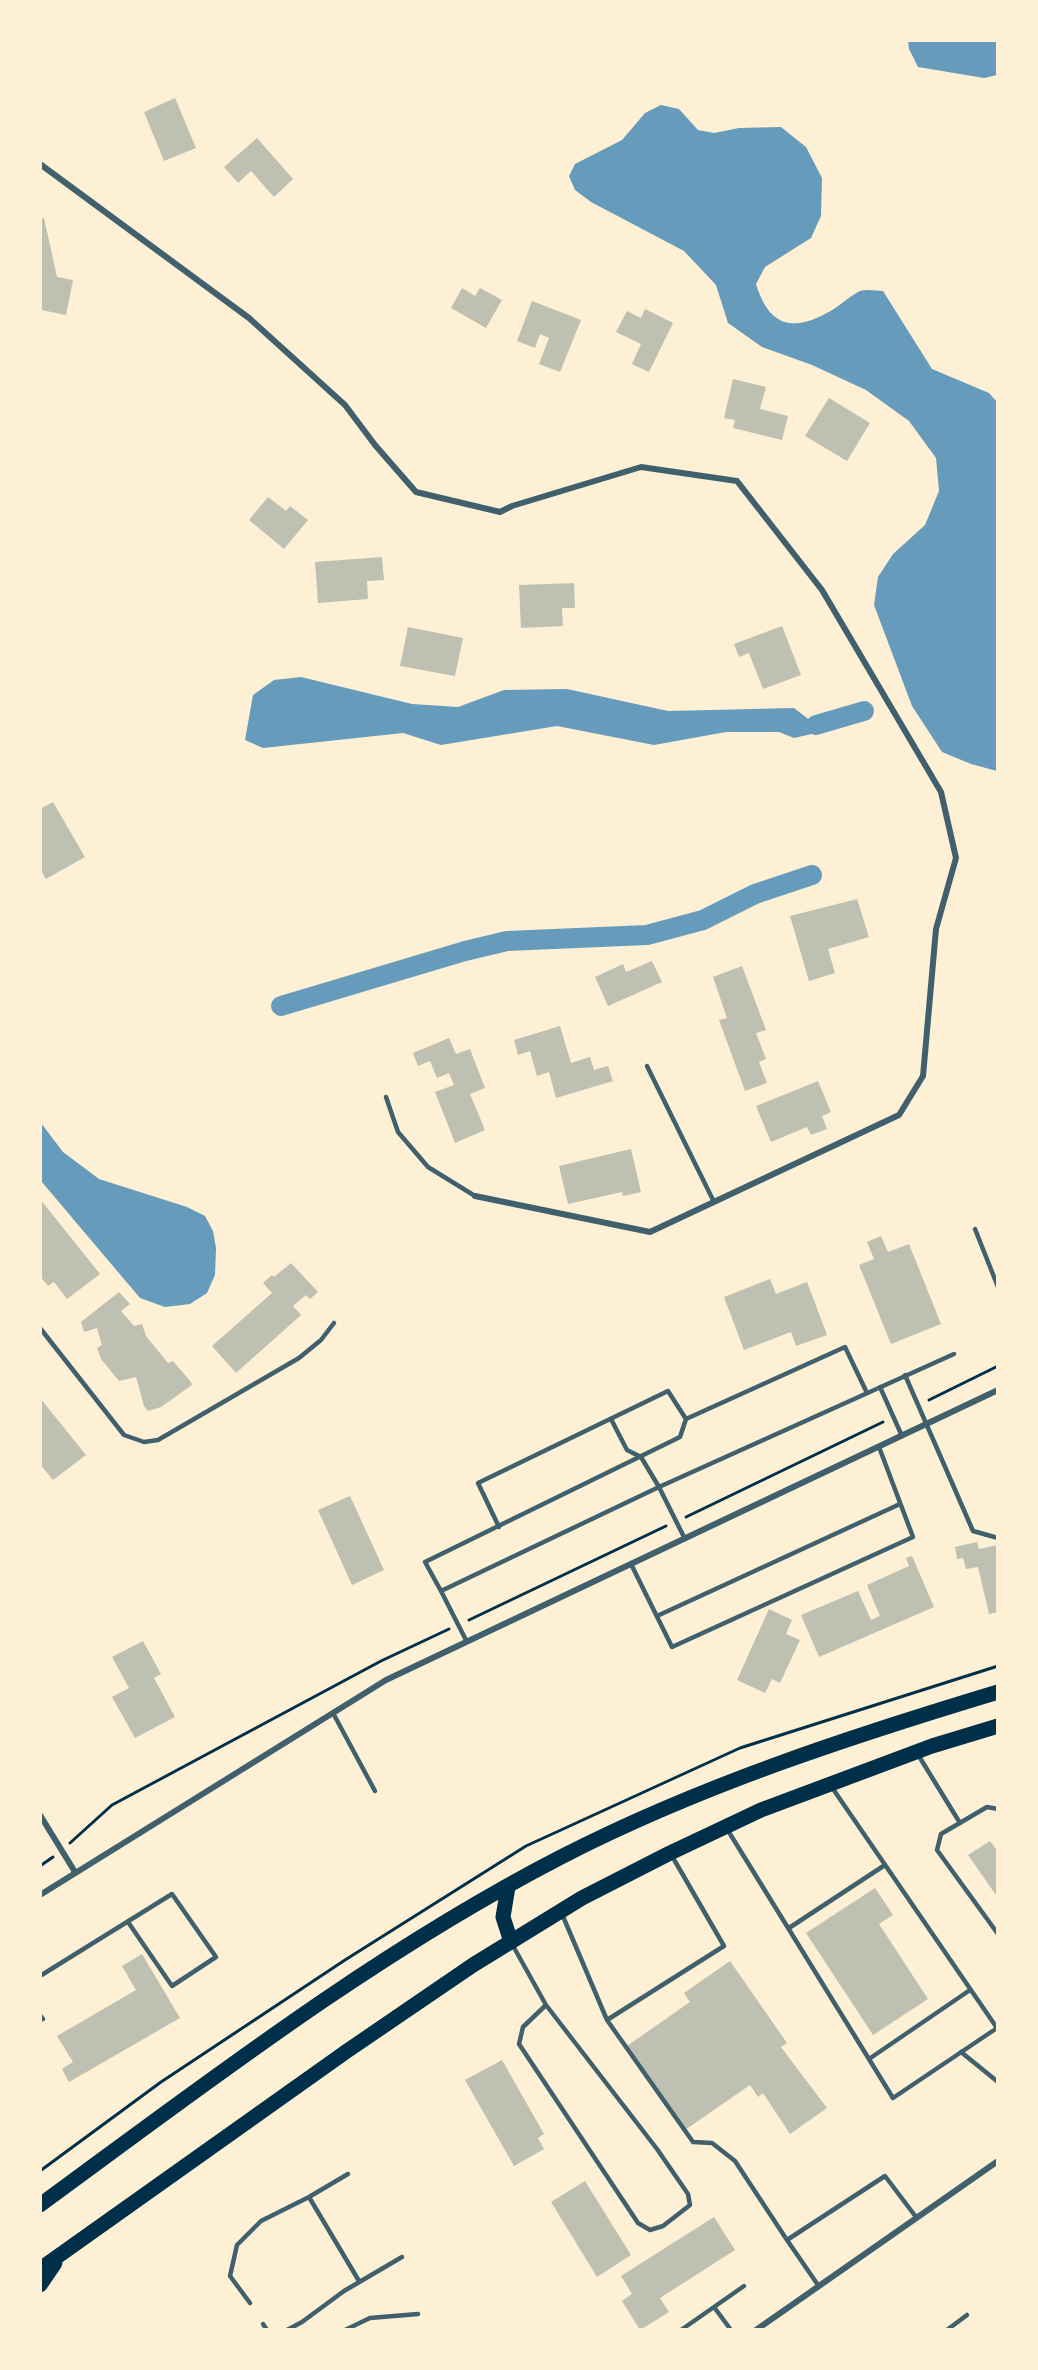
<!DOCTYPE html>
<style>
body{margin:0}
#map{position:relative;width:1038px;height:2370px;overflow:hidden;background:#fdf0d5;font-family:Spectral,serif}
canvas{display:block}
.frame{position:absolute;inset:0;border:42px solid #fdf0d5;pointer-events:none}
</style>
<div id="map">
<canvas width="1038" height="2370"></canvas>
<div class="frame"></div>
</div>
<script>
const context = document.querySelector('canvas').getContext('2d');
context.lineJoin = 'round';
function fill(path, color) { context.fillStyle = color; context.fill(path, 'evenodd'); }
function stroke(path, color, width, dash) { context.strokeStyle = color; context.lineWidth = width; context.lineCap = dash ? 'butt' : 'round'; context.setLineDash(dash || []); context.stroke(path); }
const water = new Path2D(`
 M908 41H997V75L984 78 918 67 909 49Z
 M661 105 679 109 698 130 714 133 739 128 781 127 806 147 822 178 821 216 811 238 765 267 756 284C768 323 789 333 825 314 838 308 848 297 860 291 867 289 876 291 883 291L932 369 989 393 997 402V771L971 764 942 752 912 706 874 605 878 577 893 554 925 525 939 491 936 458 909 421 866 390 812 365 762 347 728 323 716 285 684 251 591 202 575 190 569 176 575 164 622 140 645 113Z
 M301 677 412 704 458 707 504 690 567 689 668 711 794 708 816 725V733L794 738 779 732H726L654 745 557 726 441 745 403 733 263 748 245 740 253 695 274 680Z
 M41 1123 63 1152 99 1179 187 1207 205 1216 213 1231 216 1248 215 1275 207 1293 190 1304 165 1307 140 1298 41 1181Z`);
const canal = new Path2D(`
 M816 725 864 711
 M281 1006 465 951 507 941 647 935 703 920 755 894 812 875`);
const building = new Path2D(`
 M175 98 196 148 164 161 144 112Z
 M257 138 293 179 274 197 251 171 238 183 224 167Z
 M44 218 57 277 73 280 66 315 41 310 40 219Z
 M462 288 475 296 480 288 502 300 486 328 451 308Z
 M532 301 581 320 560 372 539 364 549 338 540 334 535 348 517 341Z
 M645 309 673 323 649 372 632 364 641 344 616 332 627 311 641 318Z
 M733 379 766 387 760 409 788 416 782 440 733 428 735 420 724 418Z
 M829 398 870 423 847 461 805 436Z
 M268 497 286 511 290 506 308 520 284 549 249 520Z
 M382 557 384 580 367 581 368 599 318 603 315 562Z
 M574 583 575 608H562L563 626 521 628 519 585Z
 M782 626 801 675 763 689 749 653 739 657 734 644Z
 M408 627 463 638 455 676 400 666Z
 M53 802 85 857 46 879 40 869V809Z
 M857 899 869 937 828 949 835 973 809 981 790 916Z
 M652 961 662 982 608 1006 595 977 623 964 626 972Z
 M742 966 766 1030 756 1033 766 1059 759 1062 767 1083 745 1091 719 1020 727 1018 713 977Z
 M560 1026 571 1063 590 1057 594 1070 608 1066 613 1081 556 1098 549 1072 537 1076 530 1051 518 1055 514 1040Z
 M449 1038 456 1054 470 1049 485 1088 470 1094 485 1130 455 1143 435 1092 454 1085 449 1073 437 1078 430 1061 418 1066 413 1053Z
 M818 1081 831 1112 822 1116 827 1129 811 1135 807 1127 771 1142 756 1106Z
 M631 1149 641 1192 623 1196 622 1192 568 1204 559 1166Z
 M40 1199 100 1274 67 1299 54 1282 48 1286 40 1276Z
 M881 1236 888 1252 909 1244 941 1324 891 1344 859 1265 874 1259 867 1242Z
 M291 1263 318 1292 310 1299 306 1295 293 1306 301 1315 236 1373 212 1346 272 1293 263 1283 272 1275 274 1277Z
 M770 1279 776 1294 807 1282 827 1335 796 1346 791 1332 744 1350 724 1297Z
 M119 1292 130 1304 121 1311 134 1326 142 1324 146 1336 168 1363 173 1361 191 1382 192 1385 161 1407 148 1411 144 1406 136 1377 119 1381 101 1359 97 1348 102 1345 97 1328 84 1332 81 1322Z
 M40 1398 86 1455 53 1480 40 1464Z
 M350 1496 384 1570 352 1585 318 1510Z
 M977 1542 979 1549 998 1545V1612L989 1614 978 1567 966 1569 963 1558 957 1559 955 1547Z
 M912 1556 934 1607 819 1657 801 1615 858 1591 871 1620 880 1616 867 1585 909 1566 906 1558Z
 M769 1609 792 1620 786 1634 800 1640 780 1683 772 1679 765 1693 737 1680Z
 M143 1641 161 1674 154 1678 175 1717 135 1738 112 1697 129 1688 112 1657Z
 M990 1841 998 1852V1898L968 1855Z
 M875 1888 893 1915 879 1924 928 1999 873 2035 806 1933Z
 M142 1954 180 2018 69 2082 62 2069 73 2062 57 2036 136 1990 122 1966Z
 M730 1961 787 2043 781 2047 827 2108 790 2134 763 2093 758 2097 750 2085 685 2130 627 2046 690 2002 684 1993Z
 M502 2060 544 2134 538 2138 544 2149 514 2166 465 2080Z
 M585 2181 631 2255 597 2277 551 2202Z
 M714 2217 735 2250 660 2298 669 2312 640 2330 622 2301 632 2294 621 2276Z`);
const path = new Path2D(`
 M929 1400 998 1366
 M686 1517 883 1422
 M469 1620 666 1526
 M70 1843 112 1805 381 1661 449 1629
 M40 1866 53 1857
 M40 2171 161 2082 345 1960 526 1846 740 1748 998 1666`);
const service = new Path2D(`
 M647 1066 714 1202
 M386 1097 398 1132 428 1167 475 1196
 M975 1229 998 1287
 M40 1328 124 1435 144 1442 158 1440 299 1358 321 1340 334 1323
 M905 1375 973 1531 998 1538
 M880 1387 902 1436
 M499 1527 478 1483 668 1391 686 1419
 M685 1539 659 1487 954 1354
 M631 1564 672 1647 913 1537 879 1447
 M441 1591 425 1562 680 1437 686 1419 845 1347 867 1393
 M657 1616 900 1504
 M467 1642 441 1591 659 1487 641 1457 627 1450 611 1419
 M333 1713 375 1791
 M917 1753 960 1823
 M998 1809 987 1807 941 1834 937 1850 998 1934
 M727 1829 893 2098 997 2028 831 1786
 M562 1914 607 2020 724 1946 672 1856
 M789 1928 885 1865
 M512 1944 546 2005 657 2149 688 2194 690 2205 663 2226 650 2230 638 2223 519 2044 523 2027 546 2005
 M40 1976 172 1894 216 1957 172 1986 128 1922
 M40 2015 43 2019
 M607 2020 693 2142 712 2143 735 2161 787 2240 885 2176 916 2217
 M961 2052 998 2082
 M869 2059 970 1990
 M309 2197 359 2281
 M787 2240 818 2285
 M250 2303 230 2276 237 2245 261 2221 309 2197 348 2174
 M714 2307 744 2286
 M263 2324 267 2330
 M287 2330 302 2322 344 2291 402 2257
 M345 2330 370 2318 418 2314
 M681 2330 714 2307 731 2330
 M947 2330 967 2315`);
const minor = new Path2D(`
 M40 164 249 318 345 405 375 445 416 492 500 512 512 506 641 467 737 481 822 590 941 792 956 858 936 929 923 1076 899 1115 650 1232 475 1196
 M40 1815 75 1872
 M40 1895 386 1680 998 1390
 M756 2330 998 2161`);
const trunk = new Path2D(`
 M508 1887 503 1917 511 1942
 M40 2205C208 2082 375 1953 561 1857 699 1786 849 1737 998 1692
 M40 2269 347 2051 473 1965 582 1898 670 1853 761 1810 932 1746 998 1726
 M40 2285 55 2263`);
fill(water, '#669bbc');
stroke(canal, '#669bbc', 20);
fill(building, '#bec0b2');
stroke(path, '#003049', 3);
stroke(service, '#3f606c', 4.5);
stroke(minor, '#3f606c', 6);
stroke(trunk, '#003049', 15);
</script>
